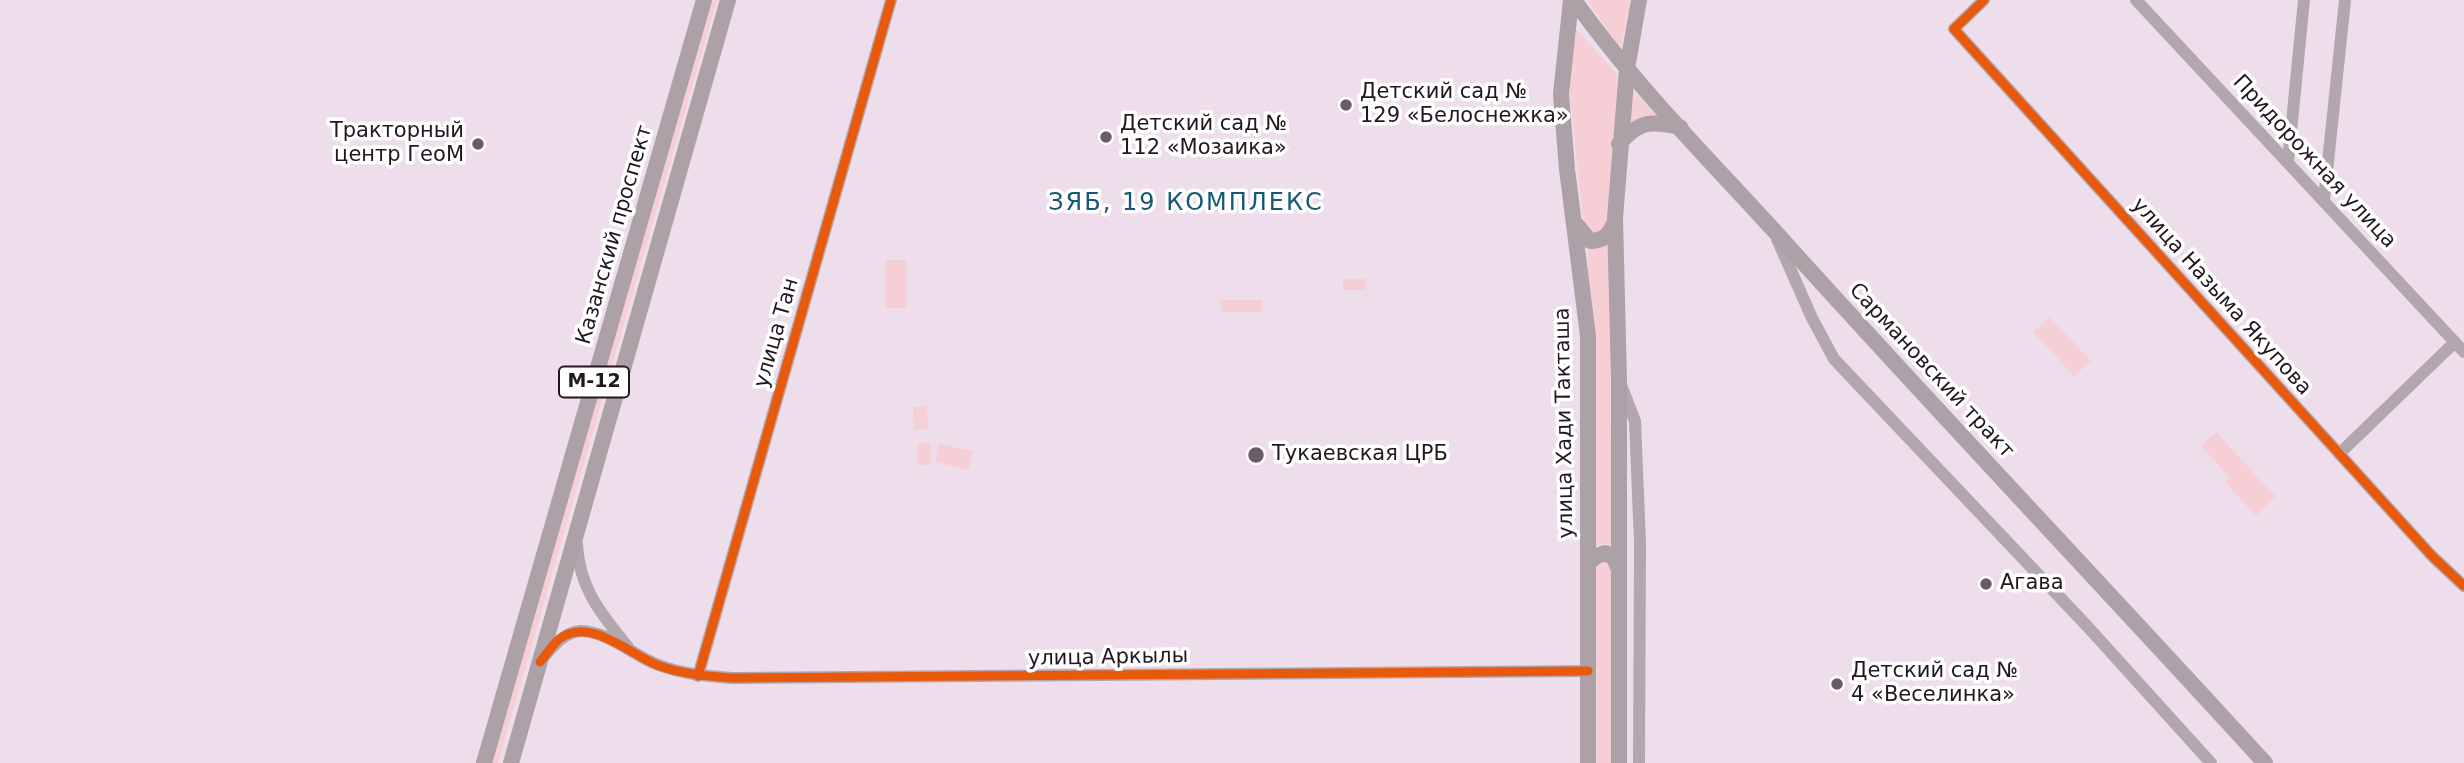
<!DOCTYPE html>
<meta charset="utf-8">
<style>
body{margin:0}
canvas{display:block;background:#eeddea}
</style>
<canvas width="2464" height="763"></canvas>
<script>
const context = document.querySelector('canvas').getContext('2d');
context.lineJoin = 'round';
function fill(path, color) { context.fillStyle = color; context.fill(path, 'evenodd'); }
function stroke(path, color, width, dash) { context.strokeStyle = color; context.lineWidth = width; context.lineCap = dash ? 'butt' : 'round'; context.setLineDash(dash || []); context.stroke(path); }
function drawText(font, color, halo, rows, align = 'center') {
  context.font = font + ' "DejaVu Sans",sans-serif'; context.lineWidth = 7; context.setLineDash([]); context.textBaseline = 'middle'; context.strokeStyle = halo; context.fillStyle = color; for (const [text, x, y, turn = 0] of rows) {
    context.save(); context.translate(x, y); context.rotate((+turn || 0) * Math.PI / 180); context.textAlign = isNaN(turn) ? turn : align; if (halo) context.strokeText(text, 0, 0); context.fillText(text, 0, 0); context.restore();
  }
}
const green = new Path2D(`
 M711 0H717L498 763H492Z
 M1587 0H1630L1621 49Z
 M1573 26 1618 75 1609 219 1600 233H1593L1586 226 1582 215 1568 75Z
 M1629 87 1659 118 1627 128Z
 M1609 244 1612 546 1604 544 1596 546 1594 334 1588 275V245L1603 246Z
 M886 260H906V308H886Z
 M1343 279H1366V290H1343Z
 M1221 300H1262V312H1221Z
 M2050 317 2091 361 2074 376 2033 332Z
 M927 406 928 429 914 430 913 407Z
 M2216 432 2276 497 2256 516 2225 482 2229 477 2201 446Z
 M918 443H931V465H918Z
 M939 444 973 451 969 470 935 462Z
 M1602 561 1611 564 1613 763H1597L1596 565Z`);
const minor = new Path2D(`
 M1984 0 1954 29 2432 556 2464 586
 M2136 0 2464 352
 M2288 162 2304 0
 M2324 200 2345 0
 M1777 239 1812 318 1834 359 2087 626 2211 763
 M1621 385 1635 421 1640 543 1639 763
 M2339 454 2455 342
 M577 544C579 588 601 614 628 647
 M542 659C553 647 563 632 581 631 607 631 633 655 656 664 681 674 706 676 732 678L1588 671
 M698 676 891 0`);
const major = new Path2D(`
 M1571 0 1561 94 1567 169 1588 336V763
 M1574 0C1637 89 1716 166 1789 247 1946 421 2107 590 2265 763
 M1619 144C1639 120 1651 121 1680 127
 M1576 224 1590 241C1604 241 1610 234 1615 221
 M1588 563 1597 556 1605 553 1613 557 1619 569
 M484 763 704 0
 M511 763 728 0
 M1619 763V382L1615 218 1627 69 1639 0`);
const cycleway = new Path2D(`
 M1984 0 1954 29 2432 556 2464 586
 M540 662C546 655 551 647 557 641 587 614 628 653 657 665 681 674 706 676 732 678L1588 671
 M698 676 891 0`);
const markers = [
 [1346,105,7,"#695c67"],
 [1106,137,7,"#695c67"],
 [478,144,7,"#695c67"],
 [1256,455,9,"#695c67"],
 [1986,584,7,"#695c67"],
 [1837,684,7,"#695c67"]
];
const shields = [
 [594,382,70]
];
const shieldNames = [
 ["М-12",594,382]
];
const poiNames = [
 ["Детский сад №",1360,93],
 ["129 «Белоснежка»",1360,117],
 ["Детский сад №",1120,125],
 ["112 «Мозаика»",1120,149],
 ["Тракторный",464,132,"right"],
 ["центр ГеоМ",464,156,"right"],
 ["Тукаевская ЦРБ",1272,455],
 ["Агава",2000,584],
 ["Детский сад №",1851,672],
 ["4 «Веселинка»",1851,696]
];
const streetNames = [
 ["Придорожная улица",2314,162,47],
 ["Казанский проспект",615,235,-74],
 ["улица Назыма Якупова",2221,297,48],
 ["улица Тан",777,333,-74],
 ["Сармановский тракт",1931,371,47],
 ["улица Хади Такташа",1565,423,-91],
 ["улица Аркылы",1108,658,-1]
];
const quarterNames = [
 ["ЗЯБ, 19 КОМПЛЕКС",1186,204]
];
fill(green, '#f6cfd6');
stroke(minor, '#b2a7ae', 12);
stroke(major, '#ada1a8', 16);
stroke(cycleway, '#e8590c', 9);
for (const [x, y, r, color] of markers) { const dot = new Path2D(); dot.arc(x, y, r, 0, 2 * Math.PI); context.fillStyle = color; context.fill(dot); stroke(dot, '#fff', 2.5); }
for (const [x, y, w] of shields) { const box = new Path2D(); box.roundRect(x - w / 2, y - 15.5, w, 31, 5); context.fillStyle = '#fff'; context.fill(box); stroke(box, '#221720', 2); }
drawText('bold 19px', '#221720', null, shieldNames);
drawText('21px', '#221720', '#fff', poiNames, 'left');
drawText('21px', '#221720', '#fff', streetNames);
context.letterSpacing = '2px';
drawText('24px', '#145875', '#fff', quarterNames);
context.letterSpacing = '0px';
</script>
